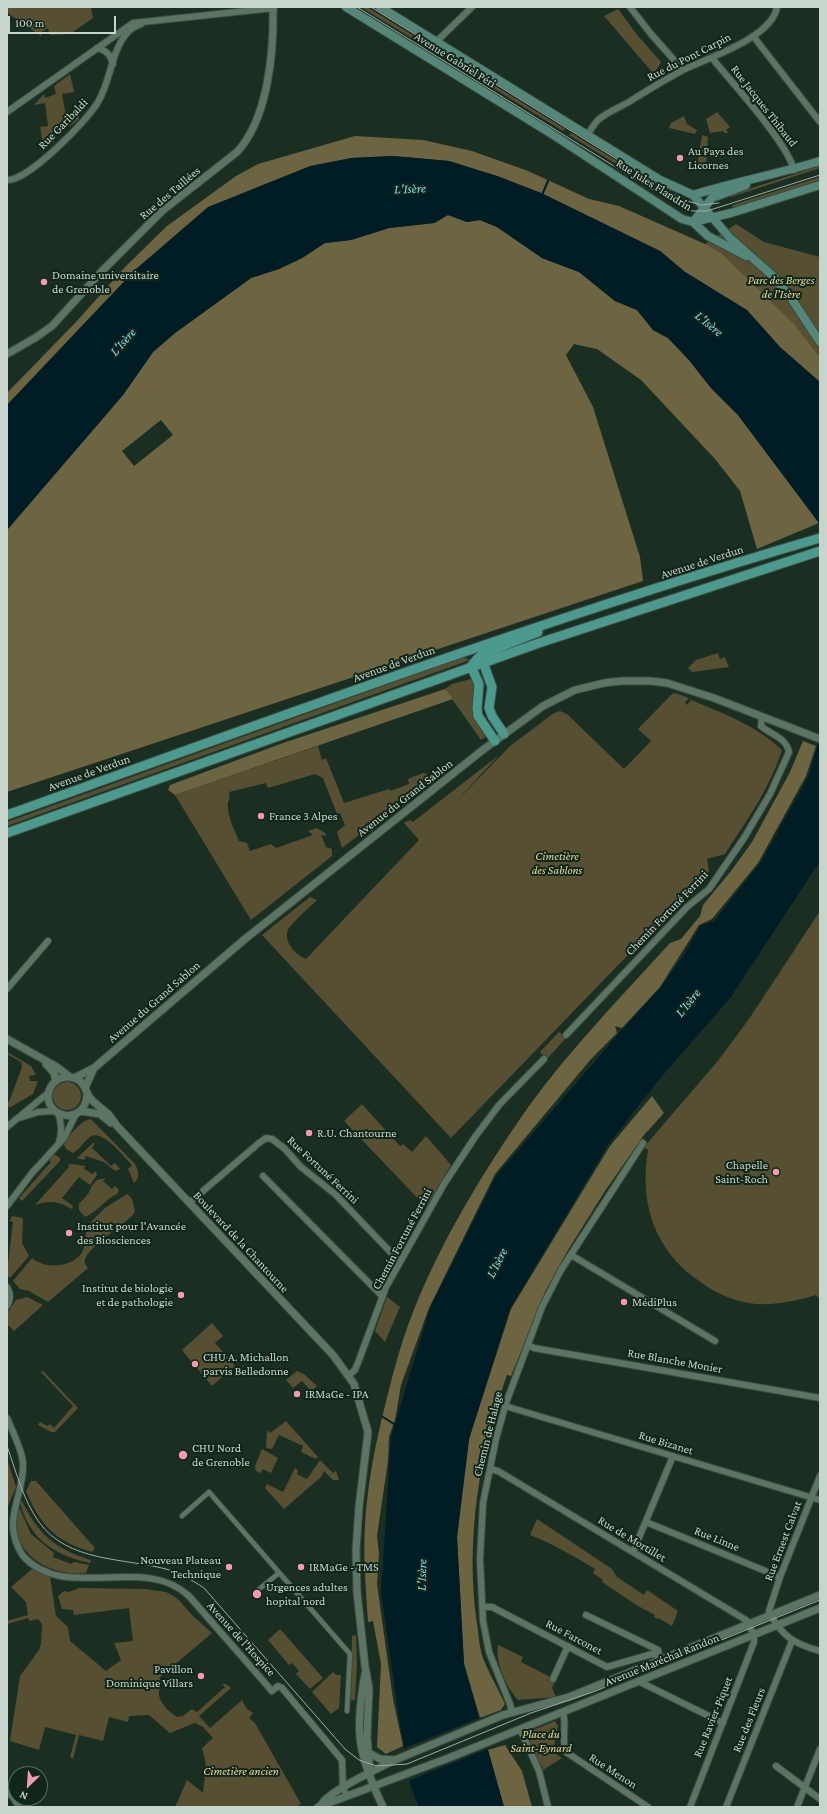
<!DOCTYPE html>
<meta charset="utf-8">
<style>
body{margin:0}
#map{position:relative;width:827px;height:1814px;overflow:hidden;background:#1a2f22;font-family:"Crimson Pro",serif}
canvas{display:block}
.frame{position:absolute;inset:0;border:8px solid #c8d5cc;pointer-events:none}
.north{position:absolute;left:8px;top:1766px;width:40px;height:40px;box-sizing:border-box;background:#102619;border:1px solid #5a6c61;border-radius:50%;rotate:205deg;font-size:11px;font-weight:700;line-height:16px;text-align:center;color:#c8d5cc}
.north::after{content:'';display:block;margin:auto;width:14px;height:18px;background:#f29aaf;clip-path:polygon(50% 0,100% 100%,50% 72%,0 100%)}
.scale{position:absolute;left:8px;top:16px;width:108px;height:18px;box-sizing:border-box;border:2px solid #c8d5cc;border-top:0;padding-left:5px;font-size:12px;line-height:14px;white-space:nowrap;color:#c8d5cc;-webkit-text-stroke:3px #102619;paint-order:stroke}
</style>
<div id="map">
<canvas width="827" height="1814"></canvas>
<div class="frame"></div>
<div class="north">N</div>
<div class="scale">100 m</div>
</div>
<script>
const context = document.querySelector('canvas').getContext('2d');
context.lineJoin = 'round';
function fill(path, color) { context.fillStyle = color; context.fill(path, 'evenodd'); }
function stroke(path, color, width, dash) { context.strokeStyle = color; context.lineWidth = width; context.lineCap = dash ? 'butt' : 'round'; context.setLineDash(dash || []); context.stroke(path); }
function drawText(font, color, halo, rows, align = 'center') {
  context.font = font + ' "Crimson Pro",serif'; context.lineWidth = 4; context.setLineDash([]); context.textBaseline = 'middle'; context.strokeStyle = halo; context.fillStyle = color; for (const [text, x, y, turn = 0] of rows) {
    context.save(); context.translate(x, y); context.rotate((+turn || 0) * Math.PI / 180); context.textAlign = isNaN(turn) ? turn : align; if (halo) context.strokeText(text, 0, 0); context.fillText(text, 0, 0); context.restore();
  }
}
const green = new Path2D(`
 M7 7H91L93 18 70 34 50 35 48 28 41 32V36L9 14Z
 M361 7H367L565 129 563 131Z
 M618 9 638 36 661 62 655 72H652L604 16Z
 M70 74 74 92 62 94 66 116 78 115 79 119 69 127 65 123 51 135 55 141 44 151 40 127 48 126 45 103 34 105 44 94 45 98 56 94 54 86Z
 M717 112 730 127 726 130 729 133H724V131L710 133 706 119Z
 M684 116 687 124 697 130 695 134 669 128 671 123Z
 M571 133 684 202 683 205 569 135Z
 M702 135 708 137 706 167H697Z
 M820 166V168L731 197 730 195Z
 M820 177V180L733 208 732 205Z
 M736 224 764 242 820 257V383L679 261Z
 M718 653 720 659 725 657 729 667 692 672 688 668 696 660Z
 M463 657 470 660 7 826V822Z
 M471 679 474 681 477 689 475 700 488 735 481 740 445 689 452 684Z
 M675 693 689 698 685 702 687 705 691 700C723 713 757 726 782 750 770 788 747 820 725 854L707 859 709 871 451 1138 262 935 310 897 317 900C311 906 291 923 288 930 283 942 296 955 306 959L419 840 404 823 410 820 413 822 499 755 453 805 510 746 554 713 560 711 567 714 624 769 651 741 638 729 672 694Z
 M318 746 322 760 326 758 344 803 389 789 390 791 409 784 408 779 423 773 427 774 428 782 342 848 337 832 345 825 340 813 337 814 323 778 315 774 268 788 266 783 229 792C231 801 227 800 228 807 228 818 235 831 239 841L247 843 250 851 271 844 276 848 313 835 308 831 317 828 325 833 326 836 321 835 326 847 332 849V856L251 920 175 795Z
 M820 911V1299L816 1295C796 1301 777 1305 756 1304 736 1302 717 1294 702 1283 655 1252 639 1205 648 1150L644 1147 717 1062 749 1019Z
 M559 1032 566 1038 547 1059 540 1052Z
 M7 1052 31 1066 36 1075 29 1076 30 1081H38L33 1094 9 1108 7 1102H9L22 1067 21 1062 7 1054Z
 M53 1096a14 14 0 1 1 28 0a14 14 0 1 1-28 0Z
 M362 1104 400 1146 403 1144 412 1152 426 1136 451 1165 426 1207 344 1121Z
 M91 1119 135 1164C138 1171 141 1177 134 1183L128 1169 132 1165C124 1157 102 1128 90 1137 83 1142 80 1149 73 1153L66 1149 64 1144C69 1135 81 1120 91 1119Z
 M93 1143H95L92 1148 111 1166 115 1163 120 1169 115 1171 104 1162 86 1156 84 1160 77 1158Z
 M54 1154 60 1158V1161L22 1201 19 1198 51 1162 49 1160Z
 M71 1164 85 1166 84 1169 93 1174 95 1171 97 1175 90 1185 79 1177 62 1198 73 1206 72 1209C58 1201 50 1200 35 1205L69 1167 68 1165Z
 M106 1178 103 1181 112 1189 115 1186 119 1190 117 1194C105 1199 98 1212 85 1217L79 1210V1204L88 1194 93 1184 97 1180Z
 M127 1194C133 1197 134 1206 135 1211L132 1216C122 1225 88 1248 85 1259 84 1263 86 1266 88 1268L48 1302 29 1291 20 1289 13 1281 32 1258C44 1269 70 1268 81 1254 86 1247 86 1236 86 1227L105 1208Z
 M12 1216 23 1218 22 1243 29 1256 10 1278 7 1275V1272L13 1222 10 1221Z
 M27 1297 43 1305 14 1331 7 1324V1313L16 1300Z
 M387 1297 400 1307 385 1342 375 1331Z
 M212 1323 223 1336 215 1343 235 1366 212 1386 182 1350Z
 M43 1371 78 1408 55 1432H51L38 1425 40 1422 47 1426 50 1424 54 1428 73 1406 41 1372Z
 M297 1371 304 1374 317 1386 311 1391 302 1381 293 1388 286 1380Z
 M286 1421 318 1457 316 1459 301 1452 303 1446 279 1435 272 1449 266 1448 267 1430 270 1433Z
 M262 1449 278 1458 271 1473 263 1469 261 1473 256 1471 255 1466Z
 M7 1459 16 1487 8 1506 7 1505Z
 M320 1460 333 1473 336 1471 339 1480H333L324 1471 321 1477 284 1509 265 1488 267 1484 283 1492 295 1468 298 1470 297 1474 307 1479Z
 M31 1481H36L95 1548 92 1552C56 1542 40 1525 26 1491Z
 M22 1501C38 1534 55 1549 91 1560L90 1563C55 1555 30 1540 20 1503Z
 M19 1507 31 1534 54 1553 53 1557 71 1564 74 1562 89 1565 86 1573C48 1578 4 1549 19 1507Z
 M537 1519 612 1569 617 1577 644 1595 647 1590 678 1611 672 1626 658 1618 657 1619 654 1617 655 1615 638 1606 602 1582 603 1580 593 1573 595 1569C574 1556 553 1544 530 1535Z
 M32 1569 50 1576 56 1616 68 1627 70 1641 106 1671 121 1660 114 1643 133 1641 129 1608 74 1615 73 1610 62 1609 58 1596 64 1591 69 1592 79 1588 145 1589 166 1592 177 1598 192 1615 212 1633 159 1678 163 1683C152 1696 166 1710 177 1717L183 1716 192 1709 197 1712 225 1687 222 1684H226L231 1688 199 1716 210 1728 242 1700 246 1708 253 1713 249 1718 255 1723 301 1804 296 1807H175L187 1780 203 1793 206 1765 202 1748 213 1738 203 1727 195 1723 170 1733 149 1715 129 1716 128 1722 109 1717 103 1741 79 1735 73 1759 70 1757 76 1735 45 1727 39 1750 10 1741 20 1676 39 1650 41 1644 42 1624 38 1619 30 1621 28 1618 7 1624V1621L28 1615 26 1602 11 1587Z
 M280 1629 323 1678 310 1689 296 1674 299 1671 292 1663 289 1665 268 1640Z
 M356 1635 357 1664 355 1700H351L352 1636Z
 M498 1645 523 1657 521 1662 556 1680 552 1688 556 1697 518 1700C506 1687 495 1662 498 1645Z
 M333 1672 336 1675H341L339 1708 331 1714 312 1692Z
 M555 1721 558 1726 553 1752 562 1758 543 1770 542 1765 539 1766 526 1738V1733Z`);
const forest = new Path2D(`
 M355 136 423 140 472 151 528 171 589 199 619 206 705 244 722 254 794 324 820 358V382L780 347 747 310 685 272 660 251 541 193 497 176 449 161 393 156 351 158 136 269 7 405V393L76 322 125 267 167 226 236 176 258 164Z
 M448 215 467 222 480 220 497 227 542 258 579 272 615 301 637 310 653 330 668 338 689 360 711 388 738 415 819 523 757 549 740 491 715 459 641 380 597 349 574 344 566 355 593 407 640 557 643 581 7 792V530L123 395 153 352 175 333 251 278 279 269 302 258 325 243 351 240 389 228 434 223ZM161 420 173 435 134 466 122 451Z
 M445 689 453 699 175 795 168 790 170 785 283 743Z
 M803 741 816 746 806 776 758 863 712 919 699 925 660 987 622 1028 615 1026 617 1033 591 1059 495 1174 429 1308 401 1385 395 1420 389 1437 388 1461 377 1536 379 1553 377 1584 393 1699 403 1746 386 1754 377 1747 381 1664 373 1621 368 1622C366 1590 363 1557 365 1525 367 1490 373 1456 381 1422 390 1385 400 1343 415 1307 444 1236 485 1169 529 1106 571 1048 622 996 670 943L681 939 700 916 703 905 731 871 752 842 790 772Z
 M652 1096 664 1113 644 1135 605 1191 568 1250 546 1290 511 1376 507 1375C479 1453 465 1542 477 1624 479 1635 479 1647 483 1658 489 1673 498 1689 505 1704L501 1710 480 1718 464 1664 457 1537 469 1439 511 1309 610 1146Z
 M505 1745 522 1771 532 1807H504L488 1750Z`);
const water = new Path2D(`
 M393 156 449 161 497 176 541 193 660 251 685 272 747 310 780 347 820 382V528L819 523 738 415 711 388 689 360 668 338 653 330 637 310 615 301 579 272 542 258 497 227 480 220 467 222 448 215 434 223 389 228 351 240 325 243 302 258 279 269 251 278 175 333 153 352 123 395 7 530V405L136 269 208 207 310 166 351 158Z
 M820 736V861L731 997 657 1082 608 1145 510 1309 469 1439 457 1537 464 1664 504 1807H419L411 1788 399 1718 381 1592 391 1437 430 1308 496 1176 620 1032 661 987 685 953 700 926 714 921 761 862 809 775Z`);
const pier = new Path2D(`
 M482 1717 490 1748 408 1781 402 1749Z`);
const stream = new Path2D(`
 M542 195 548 181
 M383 1417 397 1426`);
const pedestrian = new Path2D(`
 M182 1516 209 1492 350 1654 347 1711
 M258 1590 279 1573`);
const minor = new Path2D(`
 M630 7 651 34 683 70
 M753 36 820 122
 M437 41 472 7
 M97 48C107 51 110 54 113 64
 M712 58C732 83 787 142 794 170
 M7 112 133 23 274 8
 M587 135C591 130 594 124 598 120 606 113 618 108 627 103 645 92 664 80 683 70 707 58 772 38 777 7
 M7 180C27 182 88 120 98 102 111 81 111 50 128 32 131 28 137 26 141 24
 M7 989 48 941
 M566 1035 687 907 709 889 744 838 770 794 789 752C786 737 771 735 761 726L762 717
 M58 1113C62 1124 62 1132 59 1143
 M16 1119 38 1112 55 1111
 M7 1127 48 1093
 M263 1176 382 1296
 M189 1203 259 1143 266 1138 272 1139 284 1148 301 1167 335 1194 399 1261
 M7 1206 32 1173 64 1138 76 1114
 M571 1255 715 1341
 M7 1287C11 1294 11 1299 7 1306
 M528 1345 534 1348 820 1398
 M349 1375 355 1370 359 1360 386 1287 444 1184 475 1137 499 1105 544 1059
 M505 1406 820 1500
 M7 1418C12 1430 23 1452 23 1464 24 1499 0 1520 23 1556 66 1603 143 1553 189 1596L272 1691 278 1686 282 1688 342 1760 343 1788 347 1796
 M490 1469 498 1471 746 1620 754 1635V1642L690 1807
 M820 1476 780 1577 769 1611C780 1635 794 1644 820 1651
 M646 1522 780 1577
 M633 1552 673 1456
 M483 1607H492L607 1667 652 1654 659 1656
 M586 1615 658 1650 660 1659
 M553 1679 568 1646
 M638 1681 723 1723
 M563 1712C567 1727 561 1739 566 1752L648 1807
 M512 1713 510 1704 489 1652 483 1621 480 1559 483 1503 496 1439 506 1403 542 1307 561 1270 643 1143
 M520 1729 539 1771 548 1807
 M776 1766 820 1799
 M7 1792 13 1797 19 1807
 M726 1807 792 1641
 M797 1807 820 1749`);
const tertiary = new Path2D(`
 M7 354 35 338 52 326 103 270 162 211 237 152C268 119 274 52 273 7
 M7 1039 57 1067 70 1077
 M46 1064 54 1073 56 1081
 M74 1078 94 1068 245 939 484 749 543 706 575 690 604 683 621 681H651L667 683 714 698 820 739
 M85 1088 94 1068
 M87 1095C85 1127 42 1118 49 1091 51 1085 55 1080 61 1078 68 1076 75 1077 81 1082 86 1087 86 1093 90 1098 95 1104 102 1108 108 1114 112 1118 114 1122 117 1126L333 1355 354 1384 368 1432 359 1507 356 1550 357 1592 365 1666 369 1688 367 1737 370 1773
 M80 1111 100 1114 111 1123
 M365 1674C361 1696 357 1723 361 1745 364 1765 375 1790 383 1807
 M369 1753 380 1759 395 1760 503 1715 569 1697 820 1595
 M321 1805C327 1792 377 1769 393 1761
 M318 1807 451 1757 820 1608`);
const secondary = new Path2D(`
 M346 7 552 134 682 219 693 222 731 213 820 185
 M380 7 660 180 693 195C735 182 778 174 820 161
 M693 195 730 238 774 277 791 298 820 342
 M693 222 712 198 746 185
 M693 222 708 236 746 256`);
const primary = new Path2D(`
 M480 659 483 662 492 687 489 708 492 716 504 734
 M472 665 478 658 485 653 538 632
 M471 666 479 684 477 708 478 716 495 741
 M7 815C277 718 545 618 820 538
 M7 833 539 643 820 551`);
const tram = new Path2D(`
 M357 7 643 184 680 206 692 211H707L820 175
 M371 7 683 200 702 205 719 203
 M7 1446C16 1471 23 1500 39 1522 67 1562 124 1558 166 1569 180 1573 192 1580 204 1588L345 1749 359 1760 377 1766 407 1764 531 1713 593 1692 820 1600`);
const markers = [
 [680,158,4,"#f29aaf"],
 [44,282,4,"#f29aaf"],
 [261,816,4,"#f29aaf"],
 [309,1133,4,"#f29aaf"],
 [776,1172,4,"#f29aaf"],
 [69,1233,4,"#f29aaf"],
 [181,1295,4,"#f29aaf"],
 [624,1302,4,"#f29aaf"],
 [195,1364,4,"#f29aaf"],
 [297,1394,4,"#f29aaf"],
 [183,1455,5,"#f29aaf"],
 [229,1567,4,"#f29aaf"],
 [301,1567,4,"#f29aaf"],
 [257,1594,5,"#f29aaf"],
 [201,1676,4,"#f29aaf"]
];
const streetNames = [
 ["Rue du Pont Carpin",689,57,-27],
 ["Avenue Gabriel Péri",455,60,32],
 ["Rue Jacques Thibaud",764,106,52],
 ["Rue Garibaldi",63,124,-46],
 ["Rue Jules Flandrin",654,185,32],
 ["Rue des Taillées",170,193,-40],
 ["Avenue de Verdun",702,562,-18],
 ["Avenue de Verdun",394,664,-20],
 ["Avenue de Verdun",89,773,-20],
 ["Avenue du Grand Sablon",405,798,-38],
 ["Chemin Fortuné Ferrini",667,913,-46],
 ["Avenue du Grand Sablon",154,1002,-41],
 ["Rue Fortuné Ferrini",323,1170,43],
 ["Chemin Fortuné Ferrini",402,1239,-62],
 ["Boulevard de la Chantourne",241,1242,47],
 ["Rue Blanche Monier",675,1361,10],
 ["Chemin de Halage",488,1434,-76],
 ["Rue Bizanet",666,1443,17],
 ["Rue de Mortillet",632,1539,31],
 ["Rue Linne",717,1539,22],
 ["Rue Ernest Calvat",783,1541,-69],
 ["Rue Farconet",574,1637,28],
 ["Avenue de l'Hospice",241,1639,48],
 ["Avenue Maréchal Randon",662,1660,-22],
 ["Rue Ravier-Piquet",713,1717,-68],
 ["Rue des Fleurs",749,1720,-68],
 ["Rue Menon",613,1771,33]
];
const poiNames = [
 ["Au Pays des",688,151],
 ["Licornes",688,165],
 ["Domaine universitaire",52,275],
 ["de Grenoble",52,289],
 ["France 3 Alpes",269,816],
 ["R.U. Chantourne",317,1133],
 ["Chapelle",768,1165,"right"],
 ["Saint-Roch",768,1179,"right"],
 ["Institut pour l'Avancée",77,1226],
 ["des Biosciences",77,1240],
 ["Institut de biologie",173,1288,"right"],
 ["et de pathologie",173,1302,"right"],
 ["MédiPlus",632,1302],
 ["CHU A. Michallon",203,1357],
 ["parvis Belledonne",203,1371],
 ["IRMaGe - IPA",305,1394],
 ["CHU Nord",192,1448],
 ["de Grenoble",192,1462],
 ["Nouveau Plateau",221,1560,"right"],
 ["Technique",221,1574,"right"],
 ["IRMaGe - TMS",309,1567],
 ["Urgences adultes",266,1587],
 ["hopital nord",266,1601],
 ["Pavillon",193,1669,"right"],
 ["Dominique Villars",193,1683,"right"]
];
const parkNames = [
 ["Parc des Berges",781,280],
 ["de l'Isère",781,294],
 ["Cimetière",557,856],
 ["des Sablons",557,870],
 ["Place du",541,1734],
 ["Saint-Eynard",541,1748],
 ["Cimetière ancien",241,1771]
];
const waterNames = [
 ["L'Isère",410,189,-2],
 ["L'Isère",709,324,40],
 ["L'Isère",123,342,-48],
 ["L'Isère",688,1003,-51],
 ["L'Isère",497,1263,-63],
 ["L'Isère",422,1575,-88]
];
fill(green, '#574f32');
fill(forest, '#6d6442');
fill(water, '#001d25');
fill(pier, '#1a2f22');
stroke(stream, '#001d25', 2);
stroke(pedestrian, '#3a4c41', 6);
stroke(minor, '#3a4c41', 8);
stroke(tertiary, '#3a4c41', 9);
stroke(secondary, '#3a4c41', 10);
stroke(primary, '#3a4c41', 11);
stroke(pedestrian, '#5c7464', 4.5);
stroke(minor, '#5c7464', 6);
stroke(tertiary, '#5c7464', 7);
stroke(secondary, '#548779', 8);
stroke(primary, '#4c9a8d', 9);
stroke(tram, '#9eada3', 1);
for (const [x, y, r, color] of markers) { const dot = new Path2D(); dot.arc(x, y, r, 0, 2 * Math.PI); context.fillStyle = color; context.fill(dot); stroke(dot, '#102619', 1.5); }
drawText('12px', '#c8d5cc', '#102619', streetNames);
drawText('12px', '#c8d5cc', '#102619', poiNames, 'left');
drawText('italic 12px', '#e7d799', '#102619', parkNames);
drawText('italic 13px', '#8cdaee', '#102619', waterNames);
</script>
